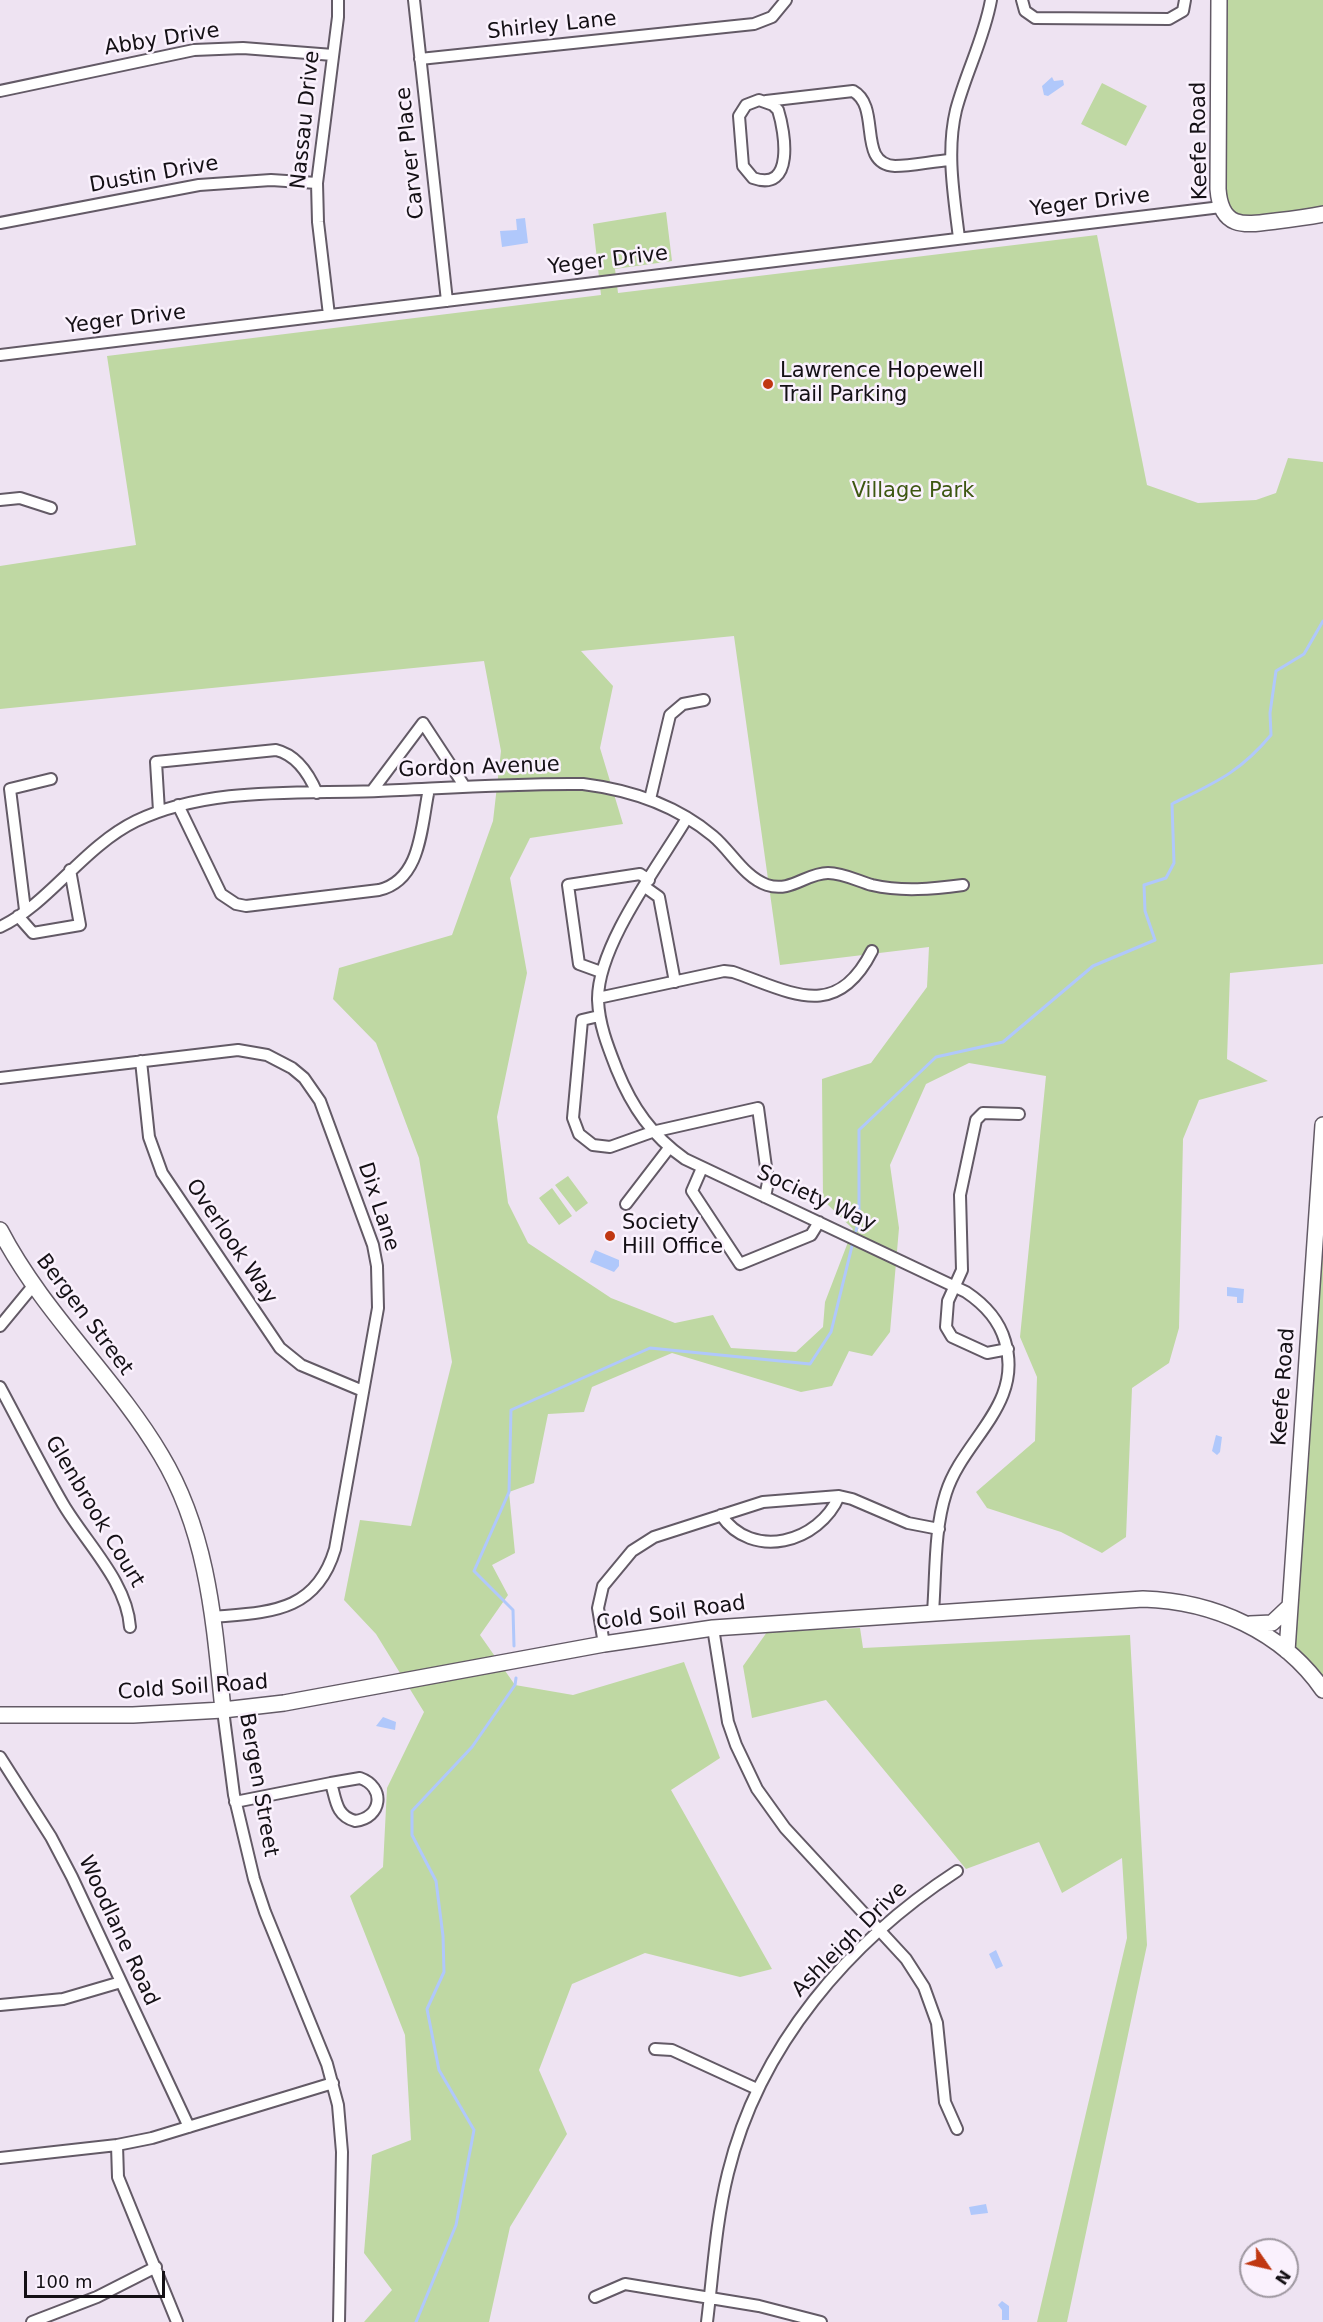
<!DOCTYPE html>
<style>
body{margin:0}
#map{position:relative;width:1323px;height:2322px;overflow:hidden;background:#eee3f2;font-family:"DejaVu Sans",sans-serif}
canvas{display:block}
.north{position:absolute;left:1239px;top:2238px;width:60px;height:60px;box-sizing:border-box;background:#faf1fd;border:2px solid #9e97a0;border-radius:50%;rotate:124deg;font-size:16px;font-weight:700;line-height:24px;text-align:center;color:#141015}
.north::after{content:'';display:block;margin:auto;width:21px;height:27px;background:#c03712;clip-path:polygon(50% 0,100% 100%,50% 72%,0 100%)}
.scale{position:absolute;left:24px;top:2271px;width:141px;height:27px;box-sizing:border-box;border:3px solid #141015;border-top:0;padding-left:8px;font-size:18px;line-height:21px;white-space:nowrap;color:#141015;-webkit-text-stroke:4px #faf1fd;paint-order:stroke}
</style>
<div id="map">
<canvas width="1323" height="2322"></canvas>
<div class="north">N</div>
<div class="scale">100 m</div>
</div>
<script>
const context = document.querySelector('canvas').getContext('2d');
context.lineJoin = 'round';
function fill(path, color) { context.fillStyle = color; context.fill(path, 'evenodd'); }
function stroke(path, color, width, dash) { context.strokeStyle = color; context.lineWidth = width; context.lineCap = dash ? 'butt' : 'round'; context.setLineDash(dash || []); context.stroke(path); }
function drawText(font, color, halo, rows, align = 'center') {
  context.font = font + ' "DejaVu Sans",sans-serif'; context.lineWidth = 5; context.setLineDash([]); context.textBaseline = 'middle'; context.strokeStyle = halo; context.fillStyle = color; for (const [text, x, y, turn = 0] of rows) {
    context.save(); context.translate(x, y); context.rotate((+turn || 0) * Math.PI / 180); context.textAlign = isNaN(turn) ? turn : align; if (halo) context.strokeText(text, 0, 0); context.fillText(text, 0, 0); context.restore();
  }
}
const green = new Path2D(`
 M1222 0H1323V212L1248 222 1222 207Z
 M1102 83 1147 106 1126 146 1081 124Z
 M666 212 672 261 615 269 618 293 1097 235 1147 485 1198 503 1256 500 1276 493 1288 458 1323 462V964L1230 973 1227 1059 1268 1081 1199 1100 1183 1139 1179 1328 1169 1363 1132 1388 1126 1537 1102 1553 1061 1532 987 1508 976 1492 1035 1441 1037 1377 1020 1337 1046 1076 969 1063 926 1084 890 1165 899 1228 890 1332 872 1356 849 1351 832 1386 801 1392 672 1353 592 1387 584 1412 548 1414 534 1483 509 1492 515 1553 492 1565 508 1595 480 1635 515 1685 573 1695 684 1662 720 1758 671 1790 772 1969 740 1977 645 1953 572 1984 539 2070 567 2134 510 2227 489 2322H364L392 2290 364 2253 372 2155 411 2140 405 2035 350 1896 383 1867 387 1788 424 1712 376 1634 344 1600 360 1520 411 1526 452 1362 419 1158 376 1043 333 999 339 968 452 935 493 821 501 751 484 661 0 709V566L136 545 107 356 601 295 593 224ZM734 636 780 965 929 947 927 987 871 1063 822 1079 823 1200 853 1229 825 1302 823 1327 796 1352 731 1348 713 1315 675 1323 611 1298 528 1243 508 1203 497 1117 527 973 510 878 530 838 623 824 600 748 613 686 581 651Z
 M1323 1131V1690L1287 1651Z
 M568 1176 588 1203 576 1212 555 1185Z
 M552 1188 572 1216 559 1225 539 1198Z
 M860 1628 863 1648 1130 1635 1147 1945 1067 2322H1037L1127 1938 1122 1858 1062 1893 1039 1842 966 1869 826 1700 752 1718 743 1666 767 1632Z`);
const water = new Path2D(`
 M1052 77 1054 81 1063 80 1064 85 1048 96 1044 95 1042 86Z
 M525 218 528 243 502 247 500 231 517 230 516 219Z
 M595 1250 619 1260V1266L614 1272 590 1262Z
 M1227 1287 1244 1289 1243 1303H1237V1297L1227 1296Z
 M1216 1435 1222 1437 1220 1452 1217 1455 1212 1451Z
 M383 1717 396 1722 395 1730 376 1726Z
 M996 1950 1003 1966 996 1969 989 1954Z
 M986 2204 988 2213 971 2215 969 2207Z
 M1002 2301 1009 2306V2320H1002V2310L998 2305Z`);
const stream = new Path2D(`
 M856 1231 859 1218V1130L936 1057 1003 1042 1093 966 1155 940 1145 911 1144 885 1166 878 1174 863 1172 804C1216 782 1239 773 1271 735L1270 713 1276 671 1304 654 1323 621
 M514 1646 513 1610 474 1571 509 1492 511 1410 650 1348 810 1364 831 1332 852 1246
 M416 2322 456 2225 474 2130 439 2070 427 2009 444 1972 443 1936 436 1881 412 1835V1811L472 1747 515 1685 516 1678`);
const street = new Path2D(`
 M414 0 447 301
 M1022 0 1025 11 1035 18 1169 19 1183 11 1185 0
 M420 59 754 24 772 17 786 0
 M0 91 194 50 243 48 333 55
 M759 100 773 105 778 110C785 132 795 193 753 178L743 166 739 116 746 105Z
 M766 101 853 91C882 107 856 164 895 166 913 166 933 161 951 160
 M0 223 199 185 271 180 317 183
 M959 238C954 196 946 152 956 110 966 72 984 39 991 0
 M329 315 318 222 317 183 338 17V0
 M0 355 1221 207
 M0 500 20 498 51 508
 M372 791 423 723 465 787
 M650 799 670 715 683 704 704 700
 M178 805 221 894 236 904 246 906 379 890C422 880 421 825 429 789
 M159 811 156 762 276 750C297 755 309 774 317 793
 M687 818C659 865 597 946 598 1000 599 1025 608 1047 617 1070 632 1107 652 1136 685 1159L966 1292C984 1304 999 1320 1005 1341 1024 1405 963 1439 946 1493 934 1530 936 1573 933 1612
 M645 887 659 897 675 982
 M25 910 10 789 51 779
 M18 916 33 933 80 925 70 870
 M0 927C49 904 83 847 136 821 210 786 298 794 378 791 447 788 515 783 583 784 631 790 676 805 713 836 731 851 744 877 767 885 791 893 806 873 828 873 843 873 858 881 872 885 902 892 933 889 963 885
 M601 972 579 964 568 885 640 874 649 880
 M598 998 724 971 733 972C791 992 836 1022 872 951
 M599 1016 582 1020 573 1118 579 1134 593 1145 610 1147 652 1132 758 1108 768 1182 765 1197
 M141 1061 149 1137 162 1173 280 1348 301 1365 363 1391
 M0 1078 238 1050 267 1055 292 1068 304 1078 320 1101 373 1245 377 1266 378 1308 335 1549C316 1613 269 1612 213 1617
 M702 1168 692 1191 740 1264 811 1235 819 1222
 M626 1204 669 1148
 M0 1326 33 1286
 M1008 1349 987 1353 952 1337 946 1327 948 1301 962 1270 960 1195 976 1120 983 1113 1019 1114
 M0 1387C21 1426 41 1466 63 1504 86 1543 127 1582 130 1627
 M721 1515C752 1561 819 1543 839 1496
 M713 1628 728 1722 736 1745 757 1789 785 1828 906 1959 924 1987 937 2023 945 2102 957 2129
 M604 1644 598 1608 603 1586 632 1551 654 1537 763 1502 839 1496 852 1499 908 1523 939 1529
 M223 1710 234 1795 254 1879 265 1912 327 2064 338 2105 342 2152 339 2322
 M0 1757 51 1837 72 1877 189 2127
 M360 1778C386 1787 382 1818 355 1821 336 1816 336 1800 331 1783Z
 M235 1802 331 1783
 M0 2005 63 1999 121 1982
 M655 2049 672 2050 757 2089
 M117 2145 118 2177 177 2322
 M0 2158 117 2145 152 2138 333 2083
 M595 2297 625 2284 759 2306 821 2322
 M32 2322 97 2297 156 2267
 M707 2322C713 2273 716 2221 728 2173 759 2046 849 1941 957 1871`);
const secondary = new Path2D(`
 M1219 0 1218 189C1221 230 1245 225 1276 221 1292 219 1307 217 1323 214
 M0 1230C43 1313 114 1376 161 1455 208 1533 214 1621 223 1710
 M1250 1624 1272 1623 1290 1606
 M1287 1651 1323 1125
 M0 1715H133L223 1710 284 1703 604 1644 713 1628 1143 1599C1213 1601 1282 1631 1323 1690`);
const markers = [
 [768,384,6,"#c03712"],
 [610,1236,6,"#c03712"]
];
const streetNames = [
 ["Shirley Lane",552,26,-6],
 ["Abby Drive",162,40,-9],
 ["Nassau Drive",306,120,-84],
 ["Keefe Road",1200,141,-91],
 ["Carver Place",411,153,-96],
 ["Dustin Drive",154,175,-10],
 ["Yeger Drive",1090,203,-7],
 ["Yeger Drive",608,261,-7],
 ["Yeger Drive",126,320,-7],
 ["Gordon Avenue",479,768,-2],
 ["Society Way",816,1199,25],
 ["Dix Lane",378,1207,72],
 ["Overlook Way",231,1242,56],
 ["Bergen Street",84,1315,53],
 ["Keefe Road",1284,1387,-86],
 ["Glenbrook Court",94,1512,59],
 ["Cold Soil Road",671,1614,-8],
 ["Cold Soil Road",193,1688,-4],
 ["Bergen Street",258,1785,80],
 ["Woodlane Road",118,1931,65],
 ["Ashleigh Drive",850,1940,-45]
];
const poiNames = [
 ["Lawrence Hopewell",780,372],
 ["Trail Parking",780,396],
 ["Society",622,1224],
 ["Hill Office",622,1248]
];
const parkNames = [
 ["Village Park",913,492]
];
fill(green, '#bfd8a3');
fill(water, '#b0c8fb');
stroke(stream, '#b0c8fb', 3);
stroke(street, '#635a66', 14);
stroke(secondary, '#635a66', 18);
stroke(street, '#fff', 10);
stroke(secondary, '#fff', 15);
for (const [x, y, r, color] of markers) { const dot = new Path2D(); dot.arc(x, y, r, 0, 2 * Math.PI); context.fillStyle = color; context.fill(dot); stroke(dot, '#faf1fd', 2); }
drawText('21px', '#141015', '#faf1fd', streetNames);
drawText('21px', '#141015', '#faf1fd', poiNames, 'left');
drawText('21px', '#3d5711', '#faf1fd', parkNames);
</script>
